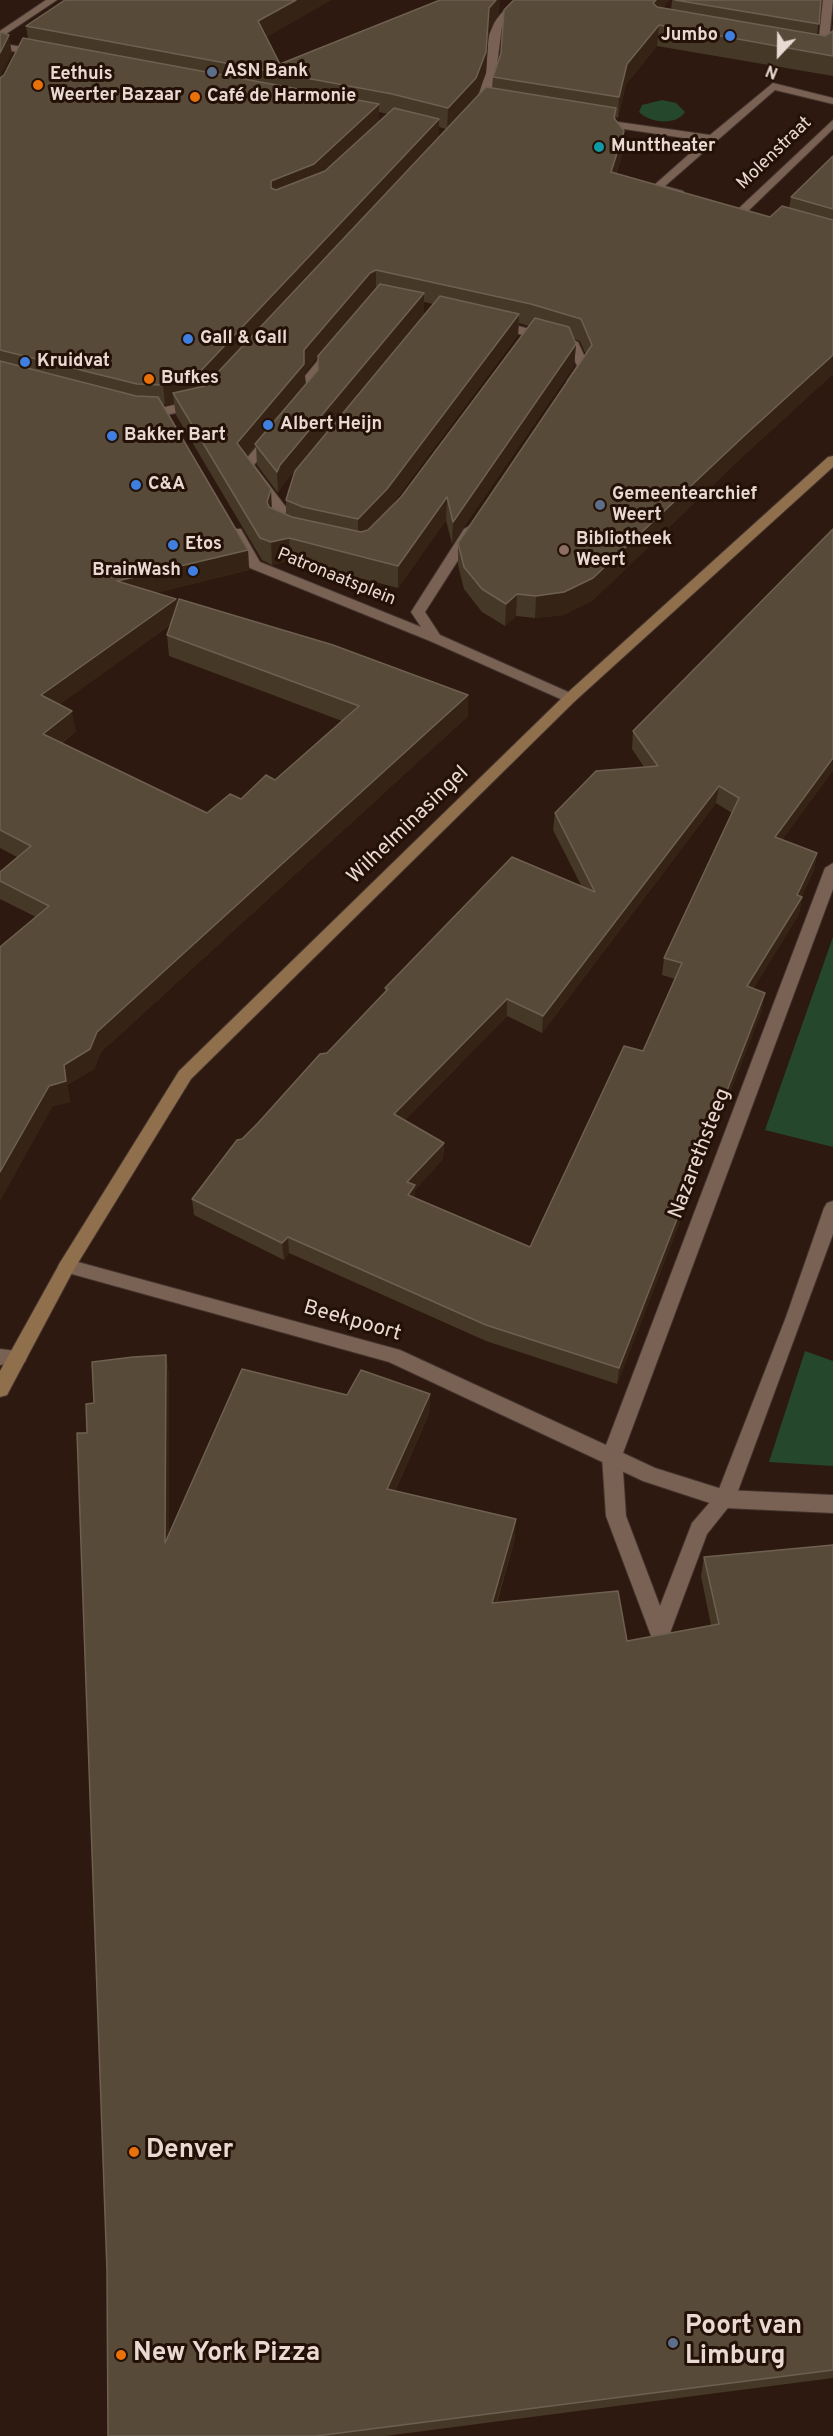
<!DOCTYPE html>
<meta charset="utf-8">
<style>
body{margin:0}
#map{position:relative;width:833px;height:2436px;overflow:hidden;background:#2d190f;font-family:Overpass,sans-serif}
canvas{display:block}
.north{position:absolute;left:749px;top:24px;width:60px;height:60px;-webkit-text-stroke:4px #231006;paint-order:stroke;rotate:202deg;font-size:16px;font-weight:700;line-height:24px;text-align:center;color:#e8dad3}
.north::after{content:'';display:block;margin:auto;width:21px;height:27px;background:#e8dad3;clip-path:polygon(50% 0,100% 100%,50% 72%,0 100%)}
</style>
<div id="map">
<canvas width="833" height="2436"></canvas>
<div class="north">N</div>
</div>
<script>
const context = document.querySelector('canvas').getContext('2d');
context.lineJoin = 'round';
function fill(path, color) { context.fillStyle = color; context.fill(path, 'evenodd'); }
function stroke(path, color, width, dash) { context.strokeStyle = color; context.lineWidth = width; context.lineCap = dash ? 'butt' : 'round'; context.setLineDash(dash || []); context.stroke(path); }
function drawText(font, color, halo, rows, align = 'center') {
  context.font = font + ' Overpass,sans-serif'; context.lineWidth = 6; context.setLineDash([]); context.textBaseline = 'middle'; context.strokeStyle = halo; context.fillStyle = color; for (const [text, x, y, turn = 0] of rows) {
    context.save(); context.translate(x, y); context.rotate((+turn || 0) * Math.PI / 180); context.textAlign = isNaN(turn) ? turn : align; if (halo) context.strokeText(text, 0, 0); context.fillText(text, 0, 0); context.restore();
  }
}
const green = new Path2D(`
 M662 100 676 103 685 112C676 126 650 123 639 112L642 105Z
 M833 937V1147L765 1130Z
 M805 1351 833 1361V1466L769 1462Z`);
const lane = new Path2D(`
 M823 0H833L828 51 823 54 810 49 818 47Z
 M496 320 578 342 589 366 577 384H569L567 381 577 366 569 347 492 327V321Z
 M333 346 339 350 317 376 319 387 309 400H301L299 397 307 387 305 376 329 347Z
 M271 433 277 437 254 465 289 511 282 515 277 514 241 465 267 434Z
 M833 1201V1234L735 1499 707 1534 667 1641 660 1643 653 1641 606 1516 602 1456 605 1450 612 1448 619 1450 622 1456 626 1516 660 1606 692 1523 717 1494 786 1317 824 1208 827 1203Z`);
const street = new Path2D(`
 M46 0H57L0 38V31Z
 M514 0H524L502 26 495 80 488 99 480 110H472L471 108C492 79 479 54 493 26 497 16 507 8 514 0Z
 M0 43 39 50 44 53 39 56 0 49Z
 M773 83 833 98V104L775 90 665 186 683 191 684 193 679 196 652 187 704 141 597 125 592 122 597 119 710 135Z
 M833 120V129L745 214H737V210Z
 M199 399 203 400V406C186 410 152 423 137 410L143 406 165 407Z
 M471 525 478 529 425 612 440 635 575 695 577 698 575 701H565L430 641 250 568 229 532 231 529H241L260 562 421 627 411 612 464 529Z
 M833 863V889L623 1453 655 1468 725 1490 833 1495V1513L725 1508 643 1481 389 1362 61 1271 58 1266 61 1261 67 1259 400 1350 606 1445 825 868Z
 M0 1349 25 1352 27 1357 25 1362 0 1365Z`);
const secondary = new Path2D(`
 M833 456V467L575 701 191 1079 73 1271 7 1395 0 1397V1371L61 1261 179 1071 565 695 828 457Z`);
const wall = new Path2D(`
 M514 0H669L663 8 671 10 672 0H821L817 35 825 36 832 32 833 23V76L657 46 626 84 618 118 616 117 615 120 624 131 623 152 616 174 770 217 789 208 791 197 833 156V374L742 457 592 601 563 615 535 618 516 616 505 626 482 612 464 589 458 565V543L586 355 580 341 574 339 576 344 574 366 452 544 446 520 398 588 290 560 272 565 262 560 176 415 174 403 162 405 248 550 249 570 156 593 176 599 177 606 468 716 101 1052 94 1069 67 1085 70 1102 53 1106 36 917 0 899V872L17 857 0 848V78L4 75 28 39 26 26 267 37 280 64 499 15 489 29 486 73 477 97 492 88 493 77 501 53ZM379 112 388 114 379 122ZM439 127 446 129 439 137ZM424 302 433 304 286 500V514L272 508 247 456 256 445 257 465 278 493 281 487 424 314ZM519 323 529 326 401 497 387 511 518 335ZM318 356V370L305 386V372ZM170 625 167 635 169 656 342 721 275 780 241 799 207 813 62 743 76 731 60 704Z
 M833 529 783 840 817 853 814 870 801 897H802L799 914 753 989 762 1010 617 1384 486 1341 289 1253 284 1260 194 1215 192 1199 242 1139 385 993V988L582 887 553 830 555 813 644 767 632 749 633 731ZM716 803 732 813 664 958 662 975 675 979 643 1051 530 1247 415 1198V1190L443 1159 444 1143 405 1120 507 1016 542 1033Z
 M166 1355 169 1375V1536L347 1395 430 1394 429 1414 395 1491 515 1538 497 1603 627 1641 711 1625 701 1576 704 1557 833 1545V2378L385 2436H108L107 2271 87 1433 94 1403Z`);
const shadedWall = new Path2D(`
 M296 0H332L260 41 258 21Z
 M496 0H500L499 15 489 29 486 73 476 99 447 129 448 108 489 8Z
 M656 0H669L652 23 653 3Z
 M659 25 657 46 626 84 618 118 619 97 627 64Z
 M9 35 12 54 0 77V53Z
 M379 104V123L315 183 272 207 271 181Z
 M439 119V138L196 398 173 393 174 403 165 405 163 385Z
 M624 131 623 152 609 193 611 172Z
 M376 270V292L370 295 305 372V386L239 465 237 443 304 350 370 273Z
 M424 293V314L281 487 278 493 277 472 280 465Z
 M519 314 518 335 387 511 358 541V519Z
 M576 344 574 366 452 544 453 522Z
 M833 355V374L742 457 592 601 563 615 535 618 536 596 745 435Z
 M271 489 272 511 268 524 267 502Z
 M447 497 446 520 398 588V566Z
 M289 538 290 560 272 565 271 542Z
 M248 550 249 570 120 602 117 581Z
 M517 594 516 616 505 626 506 604Z
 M176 599 178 619 44 716 41 695Z
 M468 695V716L101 1052 94 1069 67 1085 70 1102 53 1106 0 1201V1172L49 1086 64 1065 97 1032Z
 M72 711 76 731 47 754 43 734Z
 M833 758V771L772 854 775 837Z
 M719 786 716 803 542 1033 543 1016Z
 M817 853 814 870 796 908 802 897 799 914 744 1004 747 986 797 895Z
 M765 993 762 1010 617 1384 619 1368Z
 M507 999V1016L394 1131V1114Z
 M444 1143 443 1159 415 1190V1202L408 1199 407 1182Z
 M288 1237 289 1253 284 1260 282 1243Z
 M166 1355 169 1375V1562L165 1543Z
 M430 1394 429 1414 387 1508V1489Z
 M516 1519 515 1538 491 1621 492 1603Z`);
const building = new Path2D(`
 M65 0H296L258 21 280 64 440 0H496L489 8 486 52 476 78 448 108 392 94 26 26Z
 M514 0H656L653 3 657 7 825 36 833 31V56L659 25 627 64 619 97 493 77 501 53 504 10Z
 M675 0H821L819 24Z
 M0 32 9 35 0 53Z
 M23 38 379 104 314 164 271 181V188L276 190 325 171 394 108 439 119 194 378 163 385 137 384 0 350V78L4 75Z
 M486 87 616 108 614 118 624 131 611 172 770 217 782 206 833 220V355L745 435 593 578 564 592 536 596 517 594 506 604 482 589 464 567 458 543 592 345 581 319 531 304 376 270 370 273 304 350V364L237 443 271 489 267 502 269 507 292 517 361 532 368 530 401 497 535 318 569 327 576 344 453 522 447 497 398 566 289 538 271 542 260 538 173 393 205 386Z
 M833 156V209L791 197Z
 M380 284 424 293 280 465 277 472 255 444 318 370V356Z
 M440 296 519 314 387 489 358 519 303 507 286 500 295 471Z
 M0 361 136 396 158 397 248 550 117 581 176 599 41 695 72 711 43 734 207 813 230 794 241 799 266 775 275 780 359 706 167 635 179 599 333 645 468 695 97 1032 90 1049 64 1065 66 1081 49 1086 0 1172V947L49 906 0 881V872L31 846 0 830Z
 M833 529V758L775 837 817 853 797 895 802 897 747 986 765 993 619 1368 486 1325 288 1237 282 1243 192 1199 237 1140 242 1139 258 1123 320 1054 327 1053 388 989 385 988 512 857 595 892 555 813 596 771 658 766 633 731ZM719 786 739 798 664 958 682 963 643 1051 624 1046 530 1247 408 1195 415 1185 407 1182 444 1143 394 1114 507 999 543 1016Z
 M166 1355 165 1543 242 1369 347 1395 361 1370 430 1394 387 1489 516 1519 492 1603 618 1591 627 1641 719 1624 704 1557 833 1545V2370L316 2436H108L107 2271 77 1433H87L86 1404 94 1403 92 1362 133 1357Z`);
const markers = [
 [730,36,6,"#3f7fe0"],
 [212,72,6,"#5c6f8a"],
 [38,85,6,"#e8710a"],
 [195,97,6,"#e8710a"],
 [599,147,6,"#0f9aa8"],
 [188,339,6,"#3f7fe0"],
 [25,362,6,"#3f7fe0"],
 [149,379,6,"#e8710a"],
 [268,425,6,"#3f7fe0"],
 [112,436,6,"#3f7fe0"],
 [136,485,6,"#3f7fe0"],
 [600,505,6,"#5c6f8a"],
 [173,545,6,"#3f7fe0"],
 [564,550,6,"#8d6e63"],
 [193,571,6,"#3f7fe0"],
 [134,2152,6,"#e8710a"],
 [673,2343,6,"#5c6f8a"],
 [121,2355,6,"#e8710a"]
];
const farPoinames = [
 ["Jumbo",718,36,"right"],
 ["ASN Bank",224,72],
 ["Eethuis",50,75],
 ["Weerter Bazaar",50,96],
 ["Café de Harmonie",207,97],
 ["Munttheater",611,147],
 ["Gall & Gall",200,339],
 ["Kruidvat",37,362],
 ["Bufkes",161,379],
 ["Albert Heijn",280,425],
 ["Bakker Bart",124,436],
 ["C&A",148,485],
 ["Gemeentearchief",612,495],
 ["Weert",612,516],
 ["Bibliotheek",576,540],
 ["Weert",576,561],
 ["Etos",185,545],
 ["BrainWash",181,571,"right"]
];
const farStreetnames = [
 ["Molenstraat",775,154,-44],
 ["Patronaatsplein",336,578,22]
];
const streetNames = [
 ["Wilhelminasingel",409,826,-44],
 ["Nazarethsteeg",701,1154,-69],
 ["Beekpoort",352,1322,16]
];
const nearPoinames = [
 ["Denver",146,2152],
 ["Poort van",685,2328],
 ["Limburg",685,2358],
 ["New York Pizza",133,2355]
];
fill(green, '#25482c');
stroke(lane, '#43332e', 2);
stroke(street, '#43332e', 2);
stroke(secondary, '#43332e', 2);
fill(lane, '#796154');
fill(street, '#796154');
fill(secondary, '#8f6f4c');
fill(wall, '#463826');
fill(shadedWall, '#352415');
fill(building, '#584a39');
stroke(building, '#6e6051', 1.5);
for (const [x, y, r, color] of markers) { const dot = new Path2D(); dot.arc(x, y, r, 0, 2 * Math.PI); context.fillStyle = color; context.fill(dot); stroke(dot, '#231006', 2); }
drawText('bold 18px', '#e8dad3', '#231006', farPoinames, 'left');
drawText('18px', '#e8dad3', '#231006', farStreetnames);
drawText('21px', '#e8dad3', '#231006', streetNames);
drawText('bold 26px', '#e8dad3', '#231006', nearPoinames, 'left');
</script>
